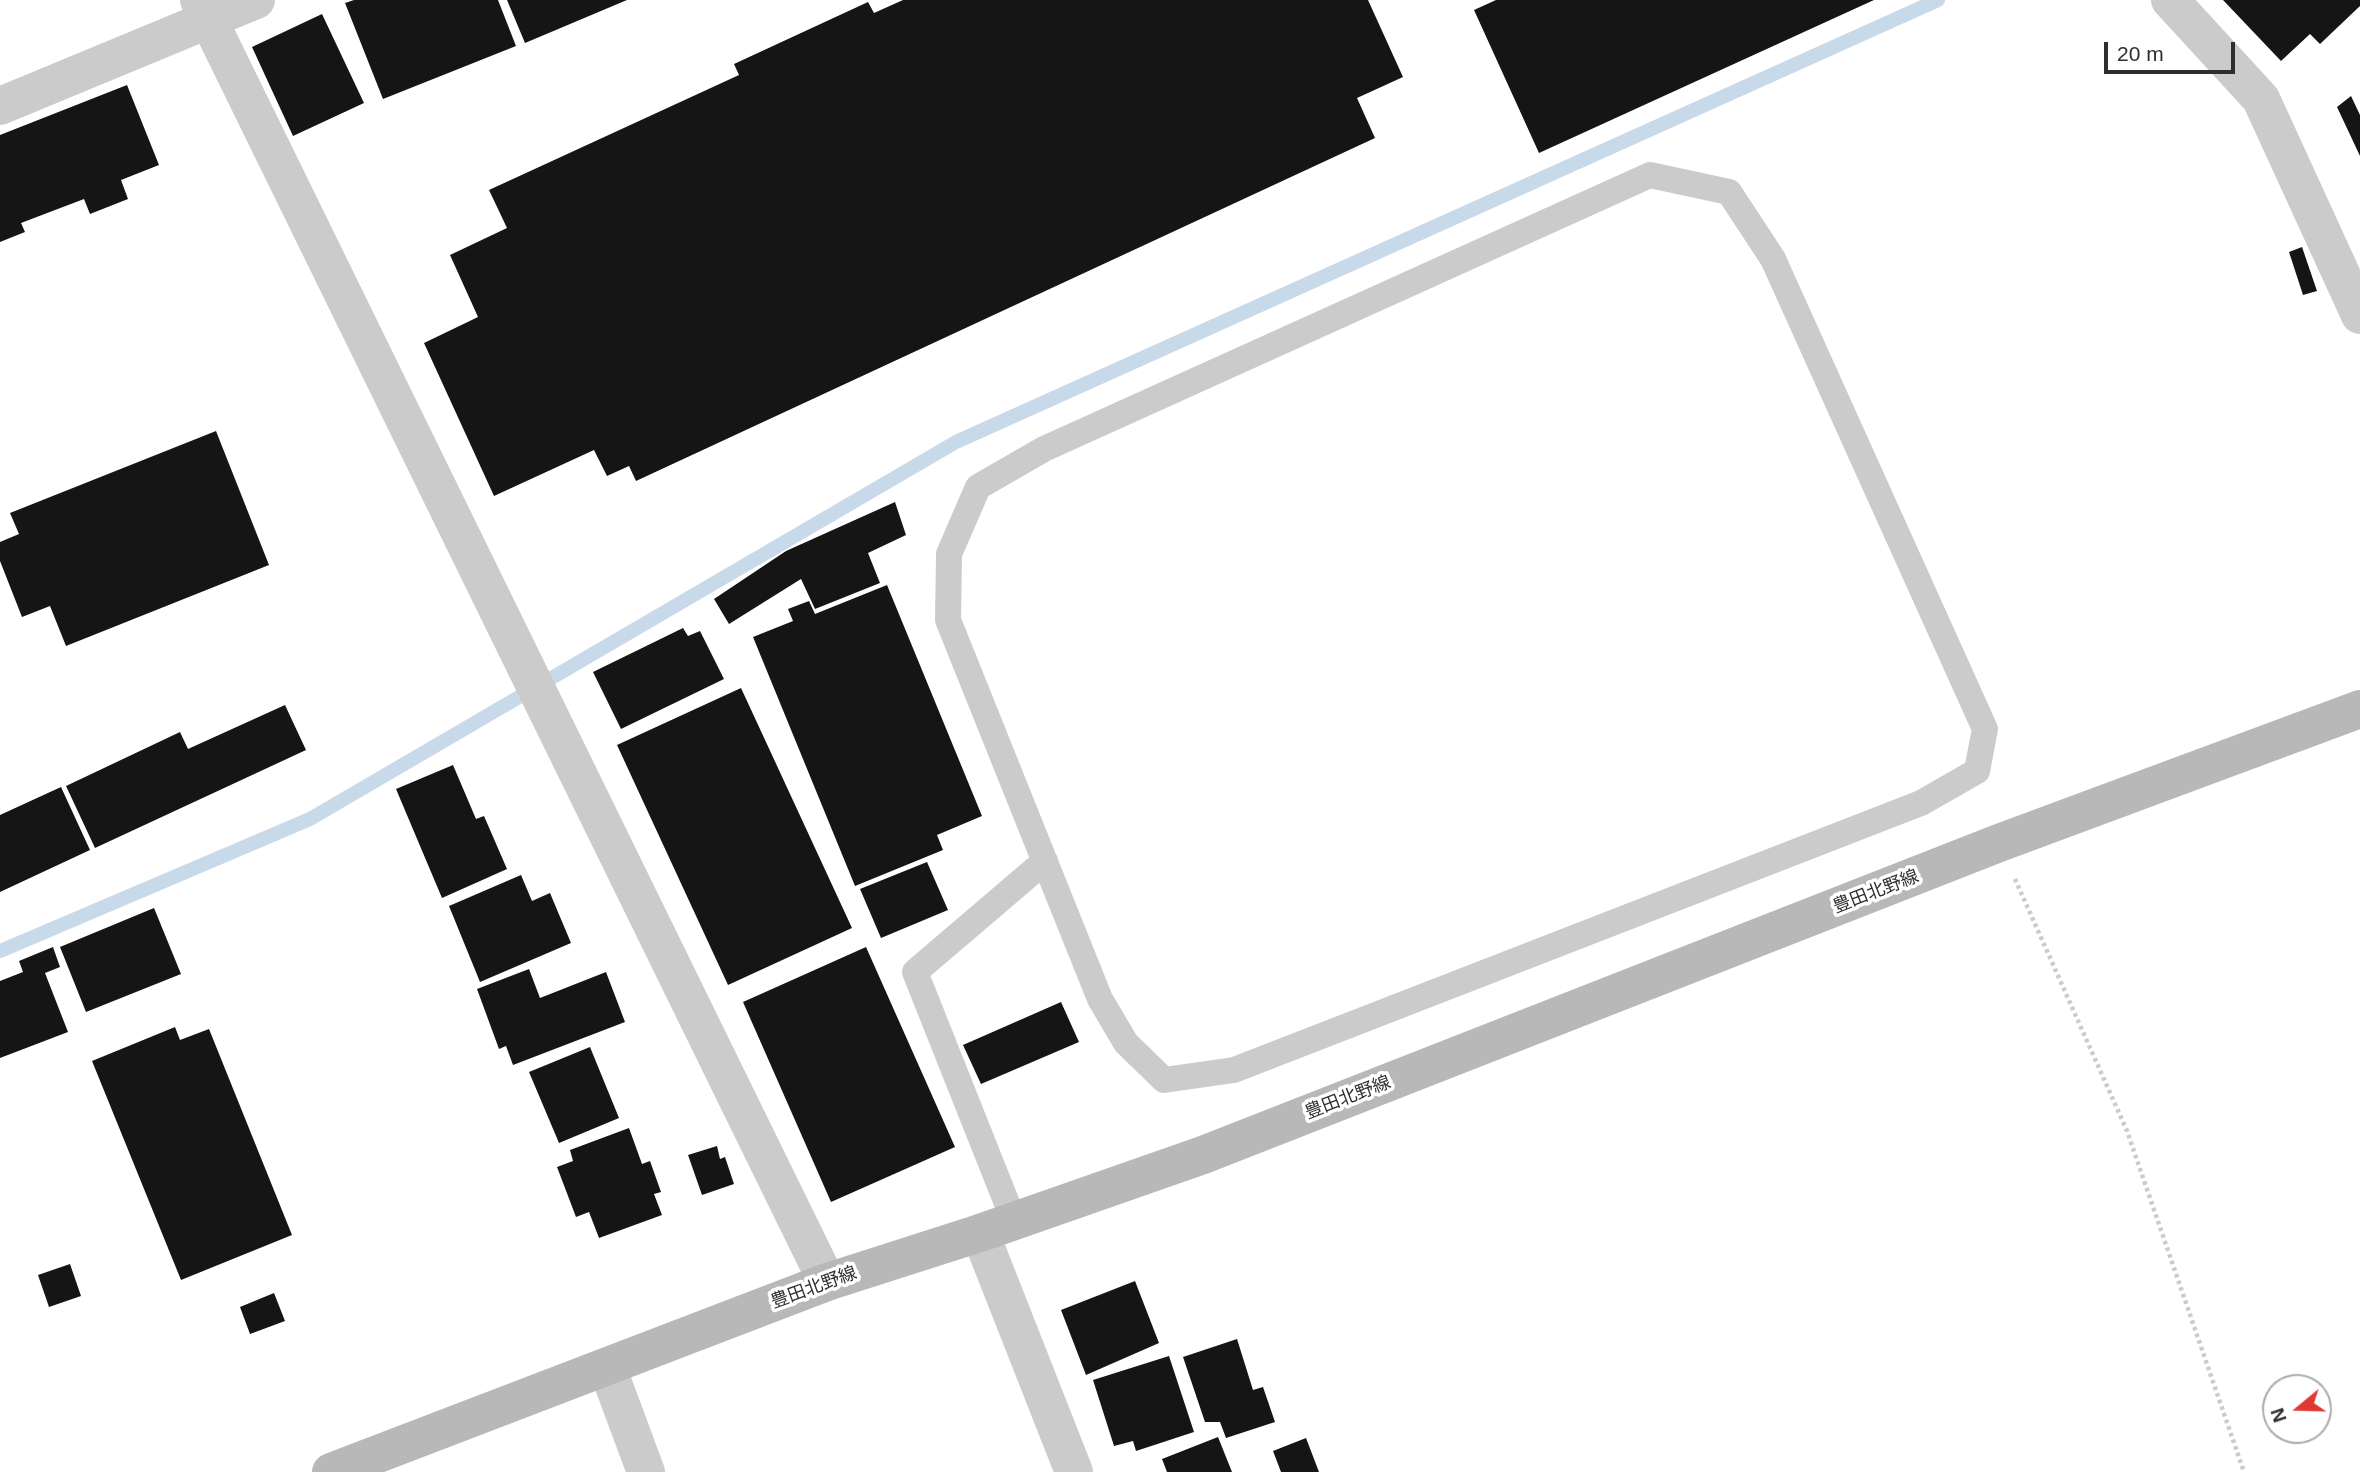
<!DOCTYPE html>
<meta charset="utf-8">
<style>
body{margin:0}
#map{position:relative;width:2360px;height:1472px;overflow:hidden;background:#fff;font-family:Helvetica,sans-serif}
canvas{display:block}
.north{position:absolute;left:2262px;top:1374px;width:70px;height:70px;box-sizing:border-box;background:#fff;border:2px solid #ababab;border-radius:50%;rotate:251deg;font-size:19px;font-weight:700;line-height:28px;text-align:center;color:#2e2e2e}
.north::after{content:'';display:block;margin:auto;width:24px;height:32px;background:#df3835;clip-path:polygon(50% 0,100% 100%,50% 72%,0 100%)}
.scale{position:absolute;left:2104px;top:42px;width:131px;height:32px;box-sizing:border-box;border:4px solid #2e2e2e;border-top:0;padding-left:9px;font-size:21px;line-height:24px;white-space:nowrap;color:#2e2e2e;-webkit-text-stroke:5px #fff;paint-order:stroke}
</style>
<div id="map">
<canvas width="2360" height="1472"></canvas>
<div class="north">N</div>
<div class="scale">20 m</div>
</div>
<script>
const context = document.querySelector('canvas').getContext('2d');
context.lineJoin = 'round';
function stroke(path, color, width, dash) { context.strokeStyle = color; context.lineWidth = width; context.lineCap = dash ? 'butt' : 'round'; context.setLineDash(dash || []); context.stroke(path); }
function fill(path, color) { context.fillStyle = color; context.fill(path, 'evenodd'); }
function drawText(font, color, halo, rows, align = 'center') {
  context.font = font + ' Helvetica,"Noto Sans JP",sans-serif'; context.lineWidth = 7; context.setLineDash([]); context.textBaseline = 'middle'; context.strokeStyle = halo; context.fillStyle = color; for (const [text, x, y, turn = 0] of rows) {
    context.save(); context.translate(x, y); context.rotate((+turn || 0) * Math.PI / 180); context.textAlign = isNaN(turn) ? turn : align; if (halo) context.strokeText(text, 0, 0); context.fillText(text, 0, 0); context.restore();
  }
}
const stream = new Path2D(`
 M0 951 310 819 956 442 1938 0`);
const building = new Path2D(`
 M354 0H498L516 46 383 99 345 3Z
 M507 0H627L525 43Z
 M903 0H1368L1403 77 1357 98 1375 138 636 481 629 466 607 476 594 450 494 496 424 343 478 317 450 255 507 228 489 190 739 75 734 64 868 2 874 13Z
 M1496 0H1874L1539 153 1474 10Z
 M2223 0H2360V6L2320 44 2310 34 2281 61Z
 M322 14 364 103 293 136 252 47Z
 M127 85 159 165 121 180 128 199 90 214 84 199 21 223 25 232 0 242V135Z
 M2351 96 2360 115V156L2337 107Z
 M2302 247 2317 291 2303 295 2289 252Z
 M216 431 269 565 66 646 50 606 22 617 0 561V542L19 534 10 513Z
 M895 502 906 535 868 553 880 583 815 609 801 579 729 624 714 599 786 551Z
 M887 585 982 816 937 835 943 850 855 886 753 637 793 621 788 609 809 601 815 614Z
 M683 628 688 636 700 631 724 679 621 729 593 672Z
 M741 688 852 928 728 985 617 745Z
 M285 705 306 750 95 848 66 786 180 732 188 749Z
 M453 765 476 819 484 816 507 869 442 898 396 789Z
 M61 787 90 850 0 892V815Z
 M927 862 948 910 881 938 860 889Z
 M521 875 532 901 550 893 571 943 480 982 449 906Z
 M154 908 181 974 86 1012 60 947Z
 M53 947 60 967 45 973 68 1032 0 1058V981L23 972 19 961Z
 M866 947 955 1147 831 1202 743 1002Z
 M529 969 540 998 606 972 625 1022 513 1065 506 1046 499 1049 477 989Z
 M1061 1002 1079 1042 981 1084 963 1045Z
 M175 1027 180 1040 209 1029 292 1235 181 1280 92 1061Z
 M590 1047 619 1118 559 1143 529 1072Z
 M629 1128 642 1164 650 1161 661 1192 654 1194 662 1215 599 1238 589 1212 576 1217 557 1167 573 1161 570 1150Z
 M717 1146 720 1159 725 1157 734 1184 702 1195 688 1155Z
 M70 1264 81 1296 49 1307 38 1275Z
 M1135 1281 1159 1343 1086 1375 1061 1310Z
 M274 1293 285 1321 250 1334 240 1307Z
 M1237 1339 1253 1390 1263 1387 1275 1422 1226 1438 1220 1422H1205L1183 1357Z
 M1169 1356 1194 1432 1136 1451 1133 1441 1114 1446 1093 1380Z
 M1218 1437 1232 1472H1167L1162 1459Z
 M1306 1438 1319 1472H1281L1273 1451Z`);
const path = new Path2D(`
 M2015 879 2127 1131 2244 1472`);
const lane = new Path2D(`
 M1650 175 1729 192 1773 259 1985 729 1977 771 1921 803 1234 1070 1164 1080 1126 1043 1100 999 948 620 949 554 978 487 1044 449Z
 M1014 1221 915 972 1045 861`);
const street = new Path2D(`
 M199 0 827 1282
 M2170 0 2261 99 2360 315
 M0 106 256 0
 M980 1233 1074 1472
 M607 1367 646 1472`);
const secondary = new Path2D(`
 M331 1472 827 1282 980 1233 1203 1155 1999 843 2360 709`);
const streetNames = [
 ["豊田北野線",1876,892,-21],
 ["豊田北野線",1348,1098,-21],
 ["豊田北野線",814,1288,-20]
];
stroke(stream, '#c8daea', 14);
fill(building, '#151515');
stroke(path, '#cbcbcb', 4.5, [3.5, 3.5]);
stroke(lane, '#cbcbcb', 26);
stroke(street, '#cbcbcb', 38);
stroke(secondary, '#b8b8b8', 38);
drawText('18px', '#2e2e2e', '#fff', streetNames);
</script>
